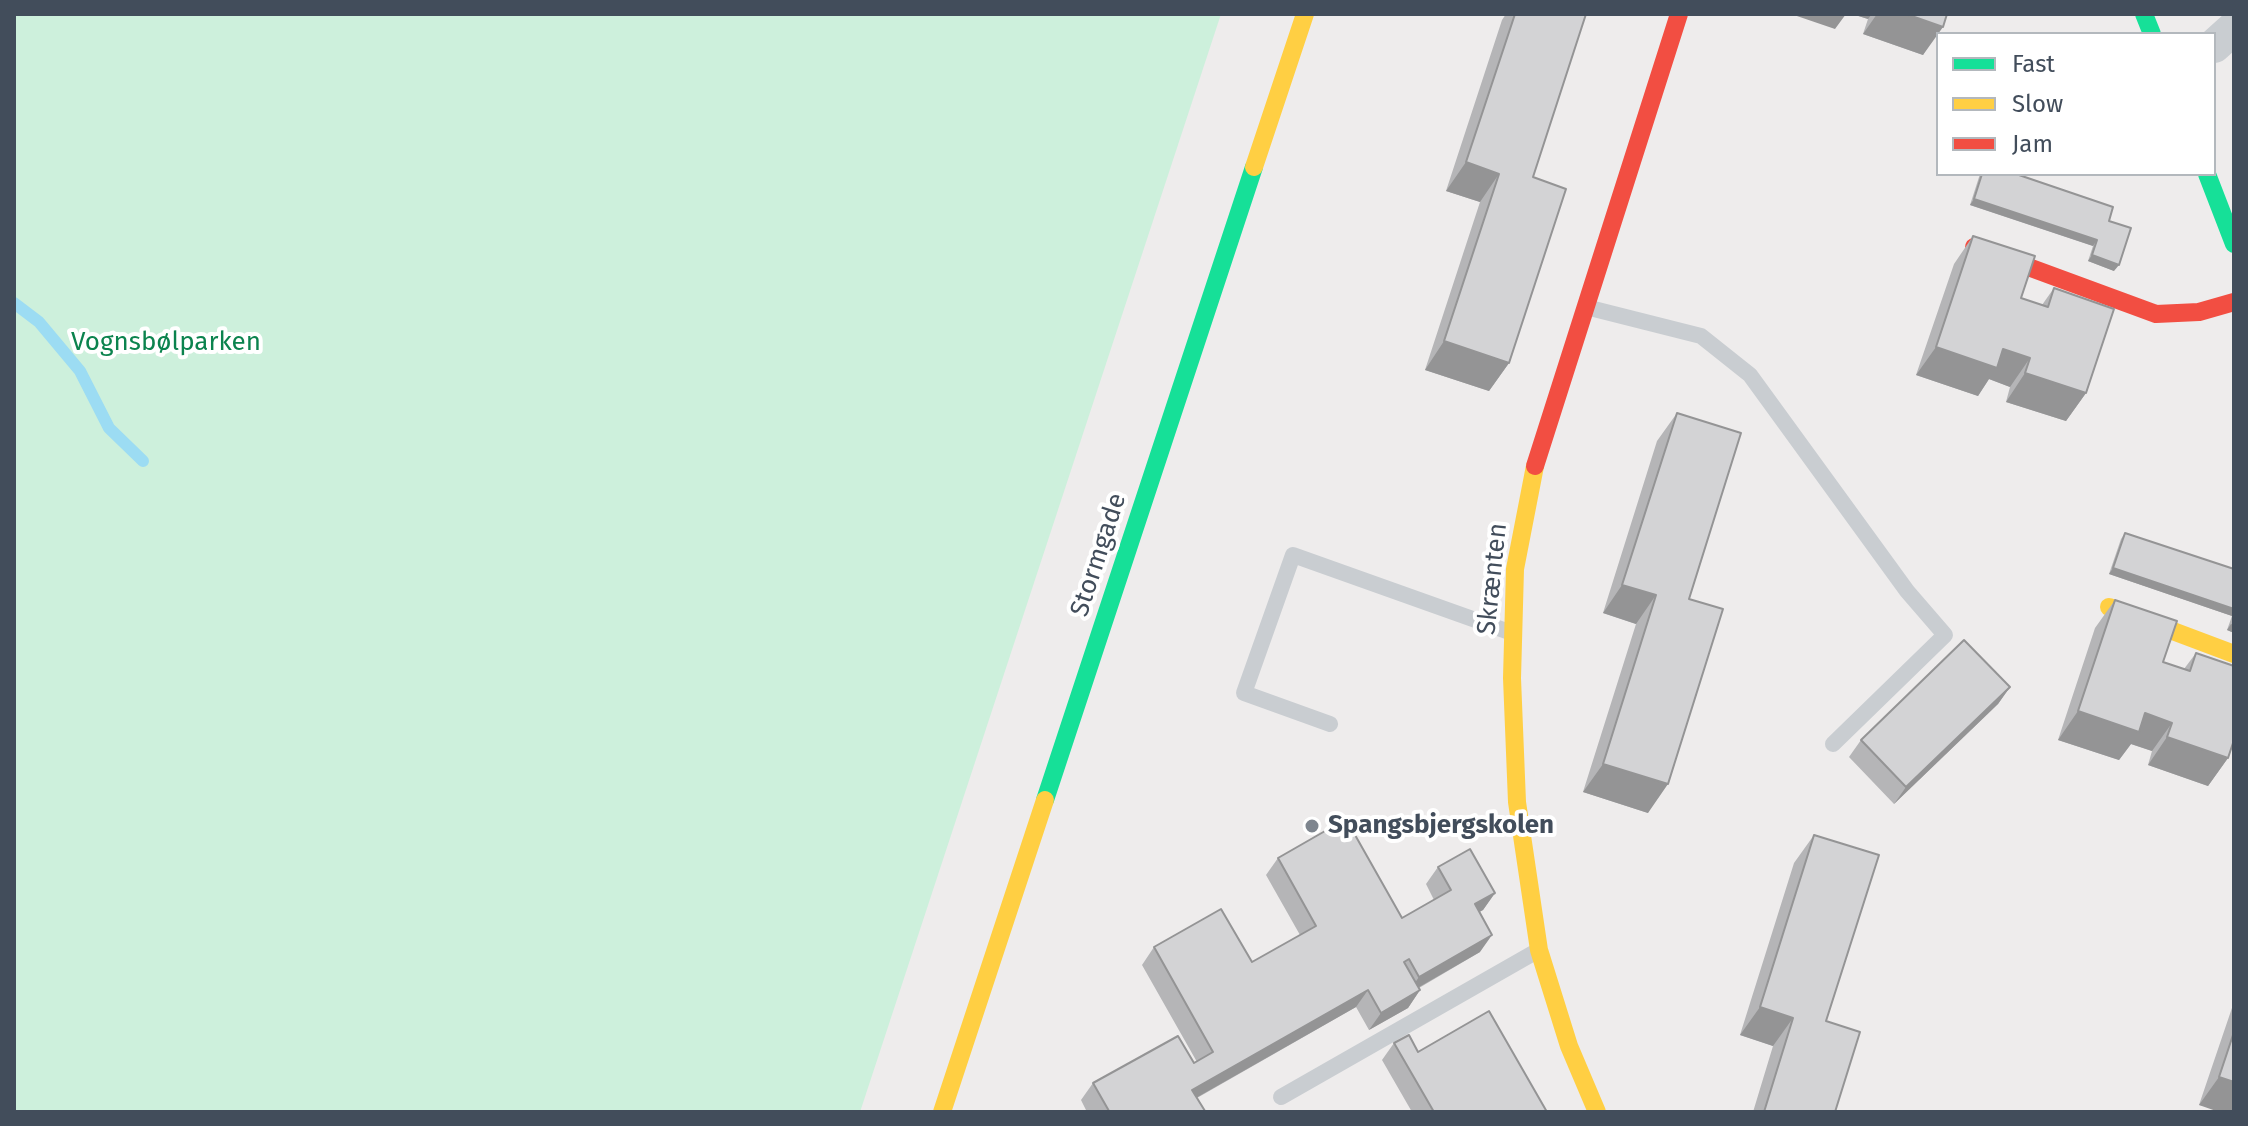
<!DOCTYPE html>
<meta charset="utf-8">
<style>
body{margin:0}
#map{position:relative;width:2248px;height:1126px;overflow:hidden;background:#eeecec;font-family:"Fira Sans",sans-serif}
canvas{display:block}
.frame{position:absolute;inset:0;border:16px solid #424d5b;pointer-events:none}
.legend{position:absolute;left:1936px;top:32px;width:280px;height:144px;box-sizing:border-box;background:#fff;border:2px solid #b3b8bd;margin:0;padding:10px 14px;list-style:none;font-size:24px;color:#424d5b}
.legend li{display:flex;align-items:center;gap:16px;height:40px}
.legend b{width:40px;border:2px solid #b3b8bd}
</style>
<div id="map">
<canvas width="2248" height="1126"></canvas>
<div class="frame"></div>
<ul class="legend">
<li><b style="height:10px;background:#16e098"></b>Fast</li>
<li><b style="height:10px;background:#ffcf43"></b>Slow</li>
<li><b style="height:10px;background:#f24e42"></b>Jam</li>
</ul>
</div>
<script>
const context = document.querySelector('canvas').getContext('2d');
context.lineJoin = 'round';
function fill(path, color) { context.fillStyle = color; context.fill(path, 'evenodd'); }
function stroke(path, color, width, dash) { context.strokeStyle = color; context.lineWidth = width; context.lineCap = dash ? 'butt' : 'round'; context.setLineDash(dash || []); context.stroke(path); }
function drawText(font, color, halo, rows, align = 'center') {
  context.font = font + ' "Fira Sans",sans-serif'; context.lineWidth = 8; context.setLineDash([]); context.textBaseline = 'middle'; context.strokeStyle = halo; context.fillStyle = color; for (const [text, x, y, turn = 0] of rows) {
    context.save(); context.translate(x, y); context.rotate((+turn || 0) * Math.PI / 180); context.textAlign = isNaN(turn) ? turn : align; if (halo) context.strokeText(text, 0, 0); context.fillText(text, 0, 0); context.restore();
  }
}
const green = new Path2D(`
 M14 14H1221L860 1112H14Z`);
const stream = new Path2D(`
 M14 303 39 322 80 371 109 428 143 461`);
const lane = new Path2D(`
 M1586 307 1701 336 1750 375 1907 591 1945 635 1833 744
 M1330 724 1244 693 1293 555 1512 633
 M1281 1097 1537 951`);
const street = new Path2D(`
 M2214 46 2234 28`);
const fast = new Path2D(`
 M2144 14 2152 34
 M2207 174 2234 244
 M1045 800 1254 167`);
const slow = new Path2D(`
 M1254 167 1305 14
 M1535 466 1515 569 1512 678 1517 802 1539 950 1569 1046 1597 1112
 M2109 607 2234 654
 M942 1112 1045 800`);
const jam = new Path2D(`
 M1974 247 2156 314 2199 312 2234 302
 M1535 466 1679 14`);
const wall = new Path2D(`
 M1506 14H1586L1533 177 1509 363 1489 391 1425 370 1480 202 1446 191 1502 20Z
 M1852 14H1947L1923 55 1863 34 1868 19Z
 M1980 174H2016L2109 221 2114 271 2088 261 2093 246 1970 205Z
 M1973 236 2021 298 2042 305 2054 288 2086 393 2066 421 2006 402 2010 387 1989 379 1978 396 1916 375 1954 264Z
 M1677 413 1689 599 1648 813 1583 792 1636 624 1603 613 1657 441Z
 M2125 533 2234 569V633L2227 630 2232 616 2109 574 2121 539Z
 M2115 600 2163 662 2184 669 2196 653 2228 758 2208 786 2148 765 2152 751 2131 744 2119 760 2058 740 2095 628Z
 M2010 687 1998 704 1894 804 1849 757 1861 740Z
 M1814 835 1826 1021 1835 1112H1753L1773 1046 1740 1035 1794 863Z
 M1278 858 1402 918 1434 900 1426 884 1438 867 1495 893 1483 910 1479 912 1480 952 1419 988 1420 990 1408 1008 1369 1030 1356 1007 1197 1098 1204 1112H1087L1081 1100 1093 1083 1194 1063 1197 1062 1142 965 1154 947 1252 962 1300 935 1266 875Z
 M2234 1002V1112L2199 1105Z
 M1394 1043 1418 1052 1547 1112H1412L1382 1060Z`);
const shadedWall = new Path2D(`
 M1791 14H1846L1835 29Z
 M1852 14H1872L1868 19Z
 M1877 14H1906L1943 27 1923 55 1863 34Z
 M1466 162 1499 174 1480 202 1446 191Z
 M1974 199 2097 240 2093 246 1970 205Z
 M2092 255 2119 265 2114 271 2088 261Z
 M1444 341 1509 363 1489 391 1425 370Z
 M1936 347 2003 349 2030 358 2010 387 1989 379 1978 396 1916 375Z
 M2025 373 2086 393 2066 421 2006 402Z
 M2113 568 2234 609V613L2232 616 2109 574Z
 M1622 585 1656 595 1636 624 1603 613Z
 M2231 624 2234 625V633L2227 630Z
 M2010 687 1998 704 1894 804 1906 787Z
 M2078 711 2145 713 2172 723 2152 751 2131 744 2119 760 2058 740Z
 M2167 737 2228 758 2208 786 2148 765Z
 M1603 764 1668 784 1648 813 1583 792Z
 M1495 893 1483 910 1463 921 1475 904Z
 M1492 935 1480 952 1407 994 1419 977Z
 M1368 990 1356 1007 1180 1107 1192 1090Z
 M1420 990 1408 1008 1369 1030 1381 1013Z
 M1760 1007 1793 1018 1773 1046 1740 1035Z
 M2219 1077 2234 1082V1112H2219L2199 1105Z`);
const building = new Path2D(`
 M1515 14H1586L1533 177 1566 189 1509 363 1444 341 1499 174 1466 162Z
 M1906 14H1947L1943 27Z
 M1982 174H2016L2113 207 2109 221 2131 228 2119 265 2092 255 2097 240 1974 199Z
 M1973 236 2035 256 2021 298 2048 307 2054 288 2114 309 2086 393 2025 373 2030 358 2003 349 1997 368 1936 347Z
 M1677 413 1741 433 1689 599 1723 609 1668 784 1603 764 1656 595 1622 585Z
 M2125 533 2234 569V609L2113 568Z
 M2115 600 2177 621 2163 662 2190 671 2196 653 2234 666V740L2228 758 2167 737 2172 723 2145 713 2139 732 2078 711Z
 M1964 640 2010 687 1906 787 1861 740Z
 M1346 819 1402 918 1451 890 1438 867 1470 849 1495 893 1475 904 1492 935 1419 977 1409 959 1404 962 1420 990 1381 1013 1368 990 1192 1090 1205 1111 1203 1112H1107L1109 1111 1093 1083 1178 1036 1194 1063 1213 1052 1154 947 1221 909 1252 962 1316 926 1278 858Z
 M1814 835 1879 855 1826 1021 1860 1032 1835 1112H1764L1793 1018 1760 1007Z
 M1489 1011 1547 1112H1434L1394 1043 1409 1035 1418 1052Z
 M2234 1032V1082L2219 1077Z`);
const markers = [
 [1312,826,8,"#7e858e"]
];
const parkNames = [
 ["Vognsbølparken",166,343]
];
const streetNames = [
 ["Stormgade",1099,555,-72],
 ["Skrænten",1493,579,-84]
];
const poiNames = [
 ["Spangsbjergskolen",1328,826]
];
fill(green, '#cdf0dc');
stroke(stream, '#9cdcf3', 12);
stroke(lane, '#c9cdd1', 16);
stroke(street, '#c9cdd1', 34);
stroke(fast, '#16e098', 18);
stroke(slow, '#ffcf43', 18);
stroke(jam, '#f24e42', 18);
fill(wall, '#b5b5b7');
fill(shadedWall, '#949495');
fill(building, '#d3d3d5');
stroke(building, '#949495', 2);
for (const [x, y, r, color] of markers) { const dot = new Path2D(); dot.arc(x, y, r, 0, 2 * Math.PI); context.fillStyle = color; context.fill(dot); stroke(dot, '#fff', 3); }
drawText('26px', '#0b834e', '#fff', parkNames);
drawText('26px', '#424d5b', '#fff', streetNames);
drawText('bold 26px', '#424d5b', '#fff', poiNames, 'left');
</script>
